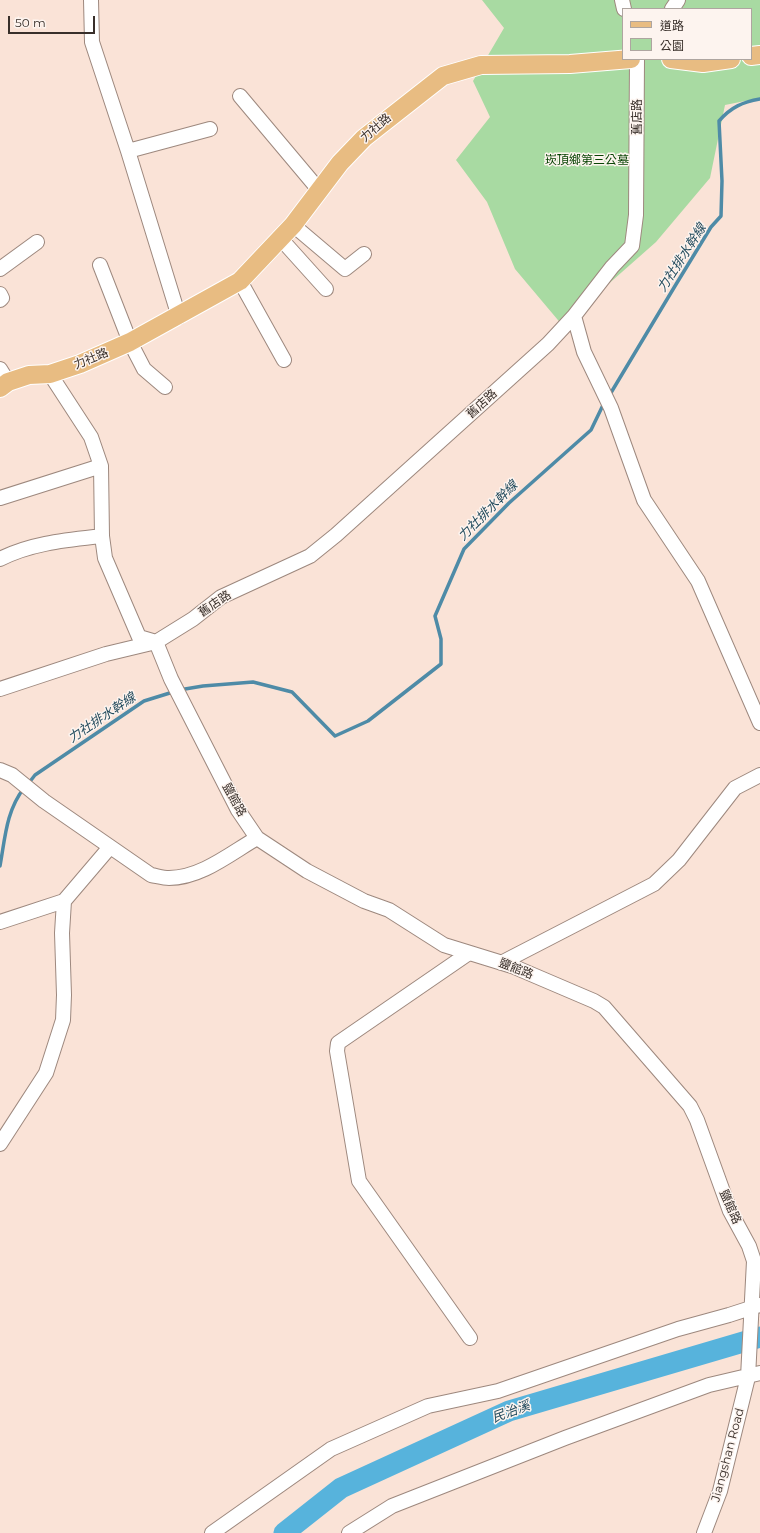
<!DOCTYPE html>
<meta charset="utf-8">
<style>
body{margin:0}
#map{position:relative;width:760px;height:1533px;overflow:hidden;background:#fae3d7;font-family:Montserrat,"Noto Sans TC",sans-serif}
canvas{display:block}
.legend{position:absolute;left:622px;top:8px;width:130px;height:52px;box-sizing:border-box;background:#fdf4ef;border:1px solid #aea5a0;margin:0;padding:5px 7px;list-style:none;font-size:12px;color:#382f2a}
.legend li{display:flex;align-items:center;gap:8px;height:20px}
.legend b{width:20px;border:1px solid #aea5a0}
.scale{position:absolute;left:8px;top:16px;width:87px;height:18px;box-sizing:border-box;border:2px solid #382f2a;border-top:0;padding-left:5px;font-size:12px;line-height:14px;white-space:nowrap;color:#382f2a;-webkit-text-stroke:3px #fdf4ef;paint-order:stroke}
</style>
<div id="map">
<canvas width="760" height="1533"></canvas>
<ul class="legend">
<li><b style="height:5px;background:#e8bc82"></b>道路</li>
<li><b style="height:11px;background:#a8daa2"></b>公園</li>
</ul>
<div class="scale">50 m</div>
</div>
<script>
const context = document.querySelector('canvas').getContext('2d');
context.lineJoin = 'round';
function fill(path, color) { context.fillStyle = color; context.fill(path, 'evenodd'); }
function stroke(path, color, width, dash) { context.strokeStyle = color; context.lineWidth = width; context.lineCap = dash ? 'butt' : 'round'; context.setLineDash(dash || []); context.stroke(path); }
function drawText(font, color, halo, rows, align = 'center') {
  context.font = font + ' Montserrat,"Noto Sans TC",sans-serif'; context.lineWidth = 3; context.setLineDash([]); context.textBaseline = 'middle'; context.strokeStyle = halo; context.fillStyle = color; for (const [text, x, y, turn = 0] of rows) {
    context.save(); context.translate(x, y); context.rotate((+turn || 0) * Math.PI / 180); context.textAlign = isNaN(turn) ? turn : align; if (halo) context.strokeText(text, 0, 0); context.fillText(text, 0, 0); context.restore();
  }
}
const green = new Path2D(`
 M482 0H760V98L725 105 710 178 656 242 588 302 568 332 515 269 487 202 456 160 490 117 473 81 504 28ZM623 9H751V59H623Z`);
const stream = new Path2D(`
 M609 396 675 286 711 227 721 216 722 181 719 121C731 107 743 102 760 99
 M179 690 203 686 253 682 292 692 335 736 368 721 441 664V639L435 616 464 549 509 503 591 430 604 403
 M28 784 35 775 144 701 173 692
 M0 866C5 839 6 811 24 788`);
const river = new Path2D(`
 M284 1533 341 1488 509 1411 760 1337`);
const minor = new Path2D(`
 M91 0 92 42 128 151 179 317
 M622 0 624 9
 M672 9 678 0
 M240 96 319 190
 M128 151 210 129
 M293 225 345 269 364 254
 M281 239 326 289
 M100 265 130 342 144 369 165 387
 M0 269 37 242
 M240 281 284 360
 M0 294 2 298 0 300
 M574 316 584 352 611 408 644 500 698 581 760 723
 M0 369 8 382
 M50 374 91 437 101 466 102 536 105 558 139 637 156 642 171 679 238 810 257 838 307 871 364 901 389 910 444 945 512 966 594 1001 604 1007 690 1106 697 1120 730 1211 749 1246 754 1261 748 1377 720 1491 704 1533
 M0 498 101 466
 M0 559C31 543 67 540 102 536
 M0 689 106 654 156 642 193 619 221 597 310 556 336 535 548 344 574 316 612 267 632 246 636 215 637 59
 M0 770 12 775 44 801 151 875C157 876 163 878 169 878 201 878 231 853 257 838
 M0 922 64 901
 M469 953 338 1043 337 1051 359 1181 470 1338
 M501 963 654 884 679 860 735 788 760 775
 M0 1144 46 1073 63 1020 64 995 62 933 64 901 110 847
 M212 1533 331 1449 428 1406 498 1391 678 1329 729 1315 760 1305
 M349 1533 392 1506 565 1438 709 1385 760 1373`);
const major = new Path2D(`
 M751 56 760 55
 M671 59 703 63 731 59
 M0 388 8 382 29 375 50 374 80 364 130 342 240 281 293 225 340 163 364 138 443 76 481 65 570 64 631 59`);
const streetNames = [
 ["舊店路",637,117,-90],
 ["力社路",376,128,-41],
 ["力社路",91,359,-22],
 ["舊店路",482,404,-42],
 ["舊店路",215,604,-34],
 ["鹽館路",234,800,61],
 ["鹽館路",516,969,21],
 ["鹽館路",730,1207,66],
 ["Jiangshan Road",728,1455,-75]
];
const parkNames = [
 ["崁頂鄉第三公墓",587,160]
];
const waterNames = [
 ["力社排水幹線",682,258,-57],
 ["力社排水幹線",488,511,-45],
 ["力社排水幹線",102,718,-34],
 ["民治溪",511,1412,-20]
];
fill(green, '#a8daa2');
stroke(stream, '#4e8ba7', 3.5);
stroke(river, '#57b3dc', 21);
stroke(minor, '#9d887e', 16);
stroke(major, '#fff', 20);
stroke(minor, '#fff', 14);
stroke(major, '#e8bc82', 18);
drawText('12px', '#382f2a', '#fdf4ef', streetNames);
drawText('12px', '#084404', '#fdf4ef', parkNames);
drawText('italic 13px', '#244c5e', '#fdf4ef', waterNames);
</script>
